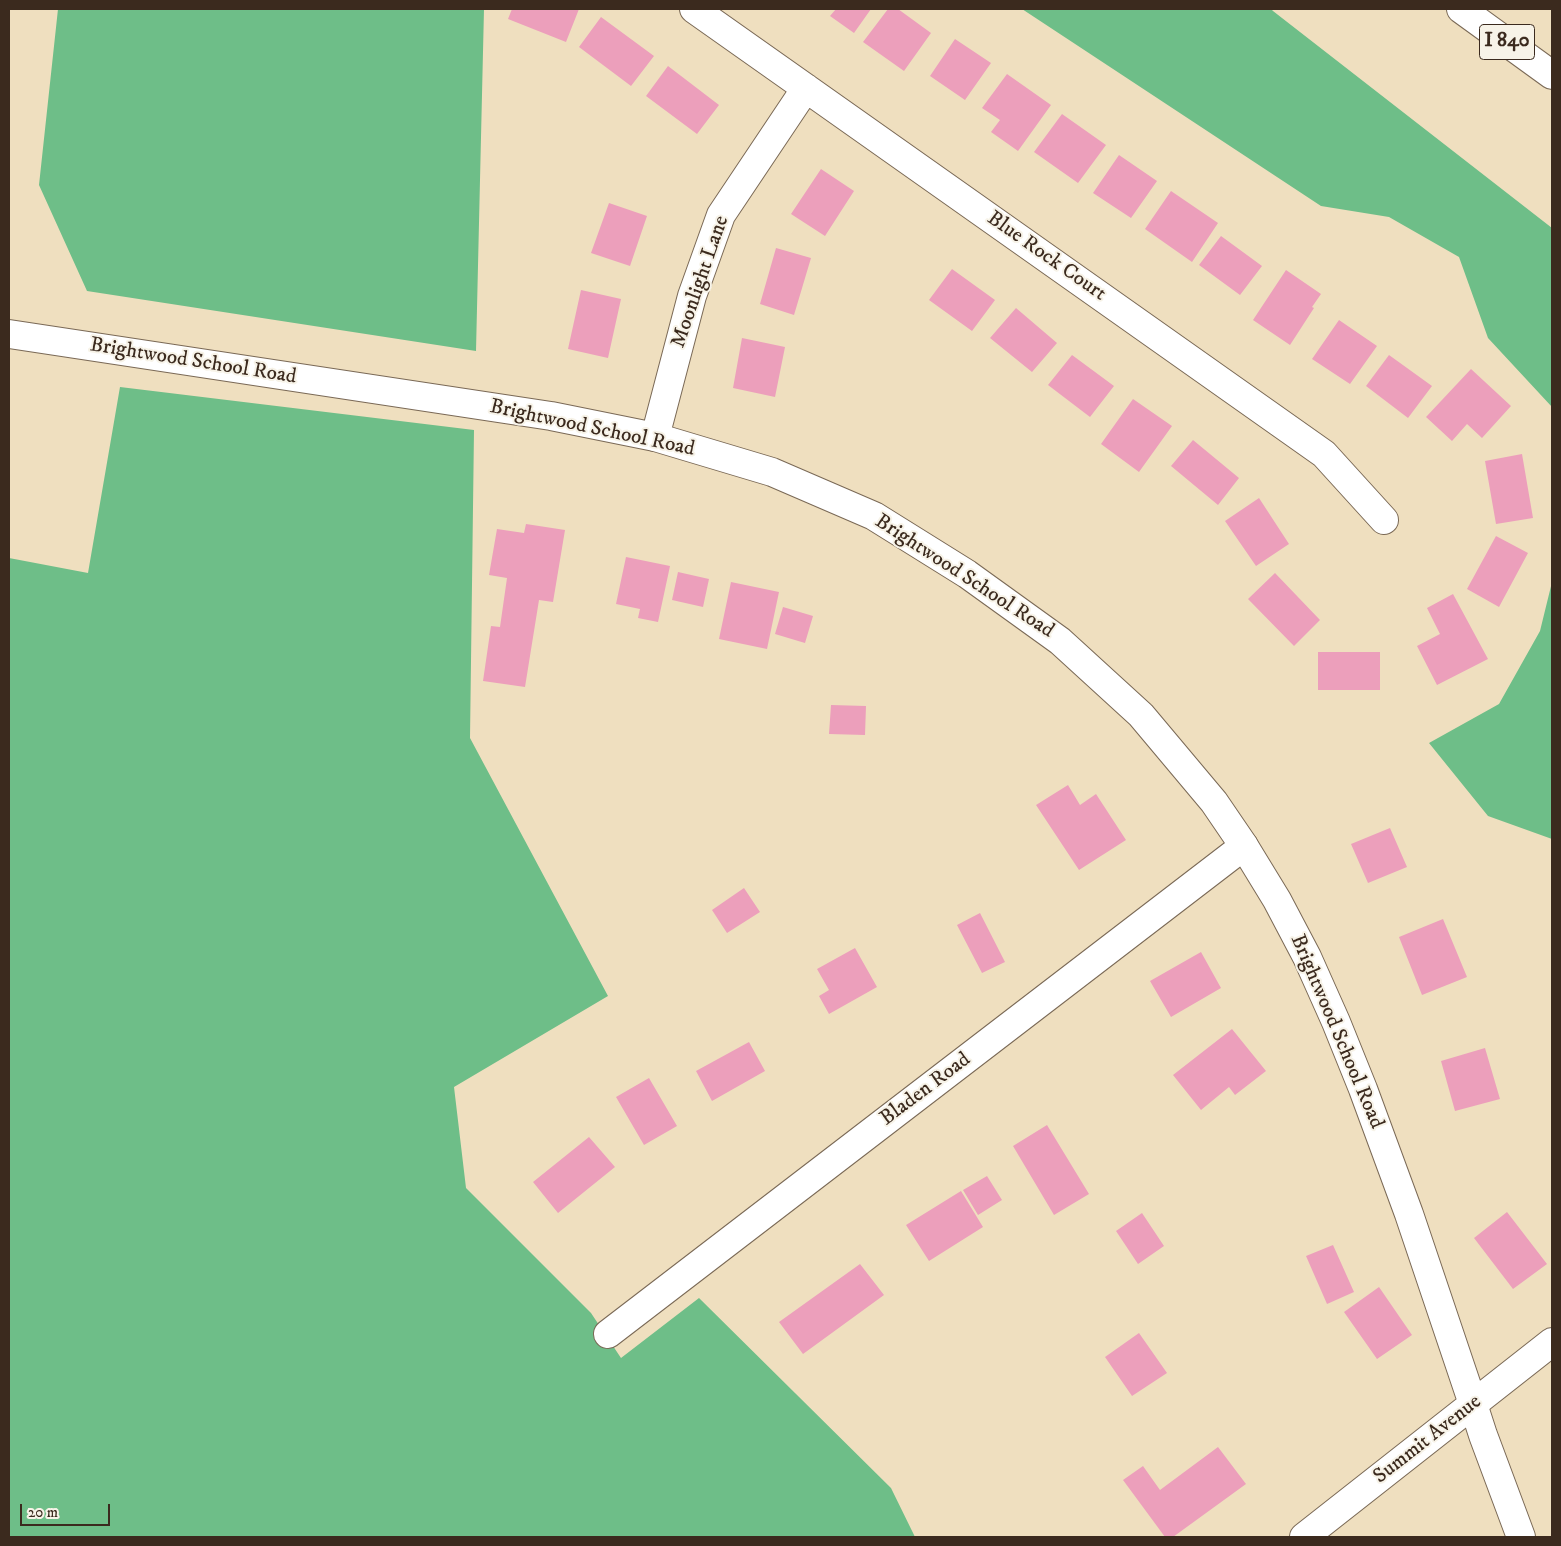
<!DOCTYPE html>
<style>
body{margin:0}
#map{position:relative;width:1561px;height:1546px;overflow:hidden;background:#efdfbf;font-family:"IM FELL DW Pica",serif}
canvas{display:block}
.frame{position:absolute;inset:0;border:10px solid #3b2a1e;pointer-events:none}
.scale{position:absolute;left:20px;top:1504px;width:90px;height:22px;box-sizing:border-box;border:2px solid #3b2a1e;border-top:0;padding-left:6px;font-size:15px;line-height:18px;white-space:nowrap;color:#3b2a1e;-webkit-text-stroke:4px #f7f3e8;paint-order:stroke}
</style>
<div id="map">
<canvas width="1561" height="1546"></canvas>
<div class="frame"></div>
<div class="scale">20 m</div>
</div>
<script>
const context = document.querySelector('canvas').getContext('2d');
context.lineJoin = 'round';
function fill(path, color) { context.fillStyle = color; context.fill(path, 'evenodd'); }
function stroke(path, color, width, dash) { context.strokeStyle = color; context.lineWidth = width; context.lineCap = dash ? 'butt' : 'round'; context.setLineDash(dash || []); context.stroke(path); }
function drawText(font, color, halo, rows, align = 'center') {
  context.font = font + ' "IM FELL DW Pica",serif'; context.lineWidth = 4; context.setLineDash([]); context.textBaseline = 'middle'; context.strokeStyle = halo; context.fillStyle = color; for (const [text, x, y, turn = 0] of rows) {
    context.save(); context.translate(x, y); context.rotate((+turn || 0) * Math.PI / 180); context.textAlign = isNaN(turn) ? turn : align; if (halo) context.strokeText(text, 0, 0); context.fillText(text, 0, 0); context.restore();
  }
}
const forest = new Path2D(`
 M58 9H484L476 351 87 291 39 185Z
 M1022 9H1271L1273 11 1552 228V407L1488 338 1459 257 1389 217 1321 206Z
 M120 387 474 430 470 738 608 996 454 1087 466 1188 591 1313 621 1358 699 1298 891 1488 915 1537H9V558L88 573Z
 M1552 582V839L1488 816 1429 743 1499 704 1540 631Z`);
const building = new Path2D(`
 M512 9H579L566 42 508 19Z
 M836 9H871L854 33 830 16Z
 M888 9H898L931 33 904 71 863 42Z
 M601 17 654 56 631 86 579 47Z
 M955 39 991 63 965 100 930 76Z
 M668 66 719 105 697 134 646 96Z
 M1007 74 1051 105 1018 151 991 132 1000 120 982 108Z
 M1062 114 1106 145 1078 183 1034 152Z
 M1119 155 1157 181 1131 218 1093 193Z
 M821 169 854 191 825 236 791 214Z
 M1171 191 1218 223 1192 262 1145 229Z
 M609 203 647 216 630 266 591 253Z
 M1221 236 1262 266 1240 295 1199 265Z
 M776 248 811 258 794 315 760 304Z
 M952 269 995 300 972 331 929 300Z
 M1286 270 1321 294 1312 307 1314 308 1290 345 1253 320Z
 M581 290 621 299 608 358 568 349Z
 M1016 308 1057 343 1032 372 990 338Z
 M1339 320 1377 346 1350 384 1312 359Z
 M742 338 785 347 775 397 733 388Z
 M1072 355 1114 386 1090 417 1048 385Z
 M1389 355 1432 386 1408 418 1366 386Z
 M1471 369 1511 406 1482 438 1467 424 1452 441 1426 417Z
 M1133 399 1172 426 1139 472 1101 444Z
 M1193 440 1239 478 1218 505 1171 466Z
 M1522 454 1533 518 1496 524 1485 461Z
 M1259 498 1289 544 1256 566 1225 521Z
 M526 524 565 530 553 602 539 600 525 687 483 681 491 626 500 627 507 578 489 575 497 529 524 533Z
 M1496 536 1528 553 1499 607 1467 589Z
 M626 557 670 566 658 622 638 618 640 609 616 604Z
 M678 572 709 579 703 607 672 600Z
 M1275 573 1320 620 1294 646 1248 599Z
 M731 582 779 592 767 649 719 639Z
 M1453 594 1488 659 1437 685 1417 646 1440 634 1427 608Z
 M783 607 813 616 805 643 775 634Z
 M1318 652H1380V690H1318Z
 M831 705 866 706 865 735 829 734Z
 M1068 785 1080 805 1096 794 1126 840 1079 870 1036 805Z
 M1390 828 1407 867 1368 883 1351 844Z
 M744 888 760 912 727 933 712 910Z
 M980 913 1005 962 982 973 957 925Z
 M1443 919 1467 977 1422 995 1399 937Z
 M855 948 877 987 829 1014 819 996 829 990 817 969Z
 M1201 952 1221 988 1171 1017 1150 981Z
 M1232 1029 1266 1071 1235 1095 1229 1087 1201 1110 1173 1075Z
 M749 1042 765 1071 712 1101 696 1071Z
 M1485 1048 1500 1099 1455 1111 1441 1061Z
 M649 1078 677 1126 644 1145 616 1097Z
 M1047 1125 1089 1194 1054 1215 1013 1146Z
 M589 1137 615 1167 558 1213 533 1182Z
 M987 1176 1002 1200 978 1215 963 1190Z
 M961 1191 983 1227 929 1261 906 1225Z
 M1507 1212 1547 1264 1513 1289 1474 1238Z
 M1142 1213 1164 1246 1138 1264 1116 1231Z
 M1333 1245 1354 1292 1327 1304 1306 1256Z
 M860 1264 884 1295 803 1354 779 1322Z
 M1379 1287 1412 1335 1377 1359 1344 1312Z
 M1139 1333 1167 1373 1132 1396 1105 1357Z
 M1218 1447 1246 1484 1173 1537H1165L1123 1480 1143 1466 1160 1490Z`);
const minor = new Path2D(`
 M694 9 1324 454 1384 520
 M655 437 692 296 721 215 806 88
 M608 1334 1244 846`);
const tertiary = new Path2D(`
 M1473 1404 1483 1435 1521 1537`);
const secondary = new Path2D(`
 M9 334 551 416 655 437 772 472 874 516 967 574 1060 641 1141 715 1214 802 1244 846 1277 900 1307 957 1336 1022 1363 1089 1409 1214 1473 1404
 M1304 1537 1552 1342`);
const motorway = new Path2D(`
 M1461 9 1552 75`);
const shields = [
 [1507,42,55]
];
const shieldNames = [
 ["I 840",1507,42]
];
const streetNames = [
 ["Blue Rock Court",1046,257,35],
 ["Moonlight Lane",701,282,-71],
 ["Brightwood School Road",193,362,9],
 ["Brightwood School Road",592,429,12],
 ["Brightwood School Road",964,577,33],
 ["Brightwood School Road",1336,1032,67],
 ["Bladen Road",926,1090,-37],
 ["Summit Avenue",1428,1440,-38]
];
fill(forest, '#6ebe88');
fill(building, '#ec9fbb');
stroke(minor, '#7a6956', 30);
stroke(tertiary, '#7a6956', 30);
stroke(secondary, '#7a6956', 30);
stroke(motorway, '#7a6956', 30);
stroke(minor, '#fff', 28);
stroke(tertiary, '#fff', 28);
stroke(secondary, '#fff', 28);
stroke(motorway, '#fff', 28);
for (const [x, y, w] of shields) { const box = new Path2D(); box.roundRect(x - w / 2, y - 17.5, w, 35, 4); context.fillStyle = '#f7f3e8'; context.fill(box); stroke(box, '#3b2a1e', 1); }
drawText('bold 20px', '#3b2a1e', null, shieldNames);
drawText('21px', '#3b2a1e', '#f7f3e8', streetNames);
</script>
